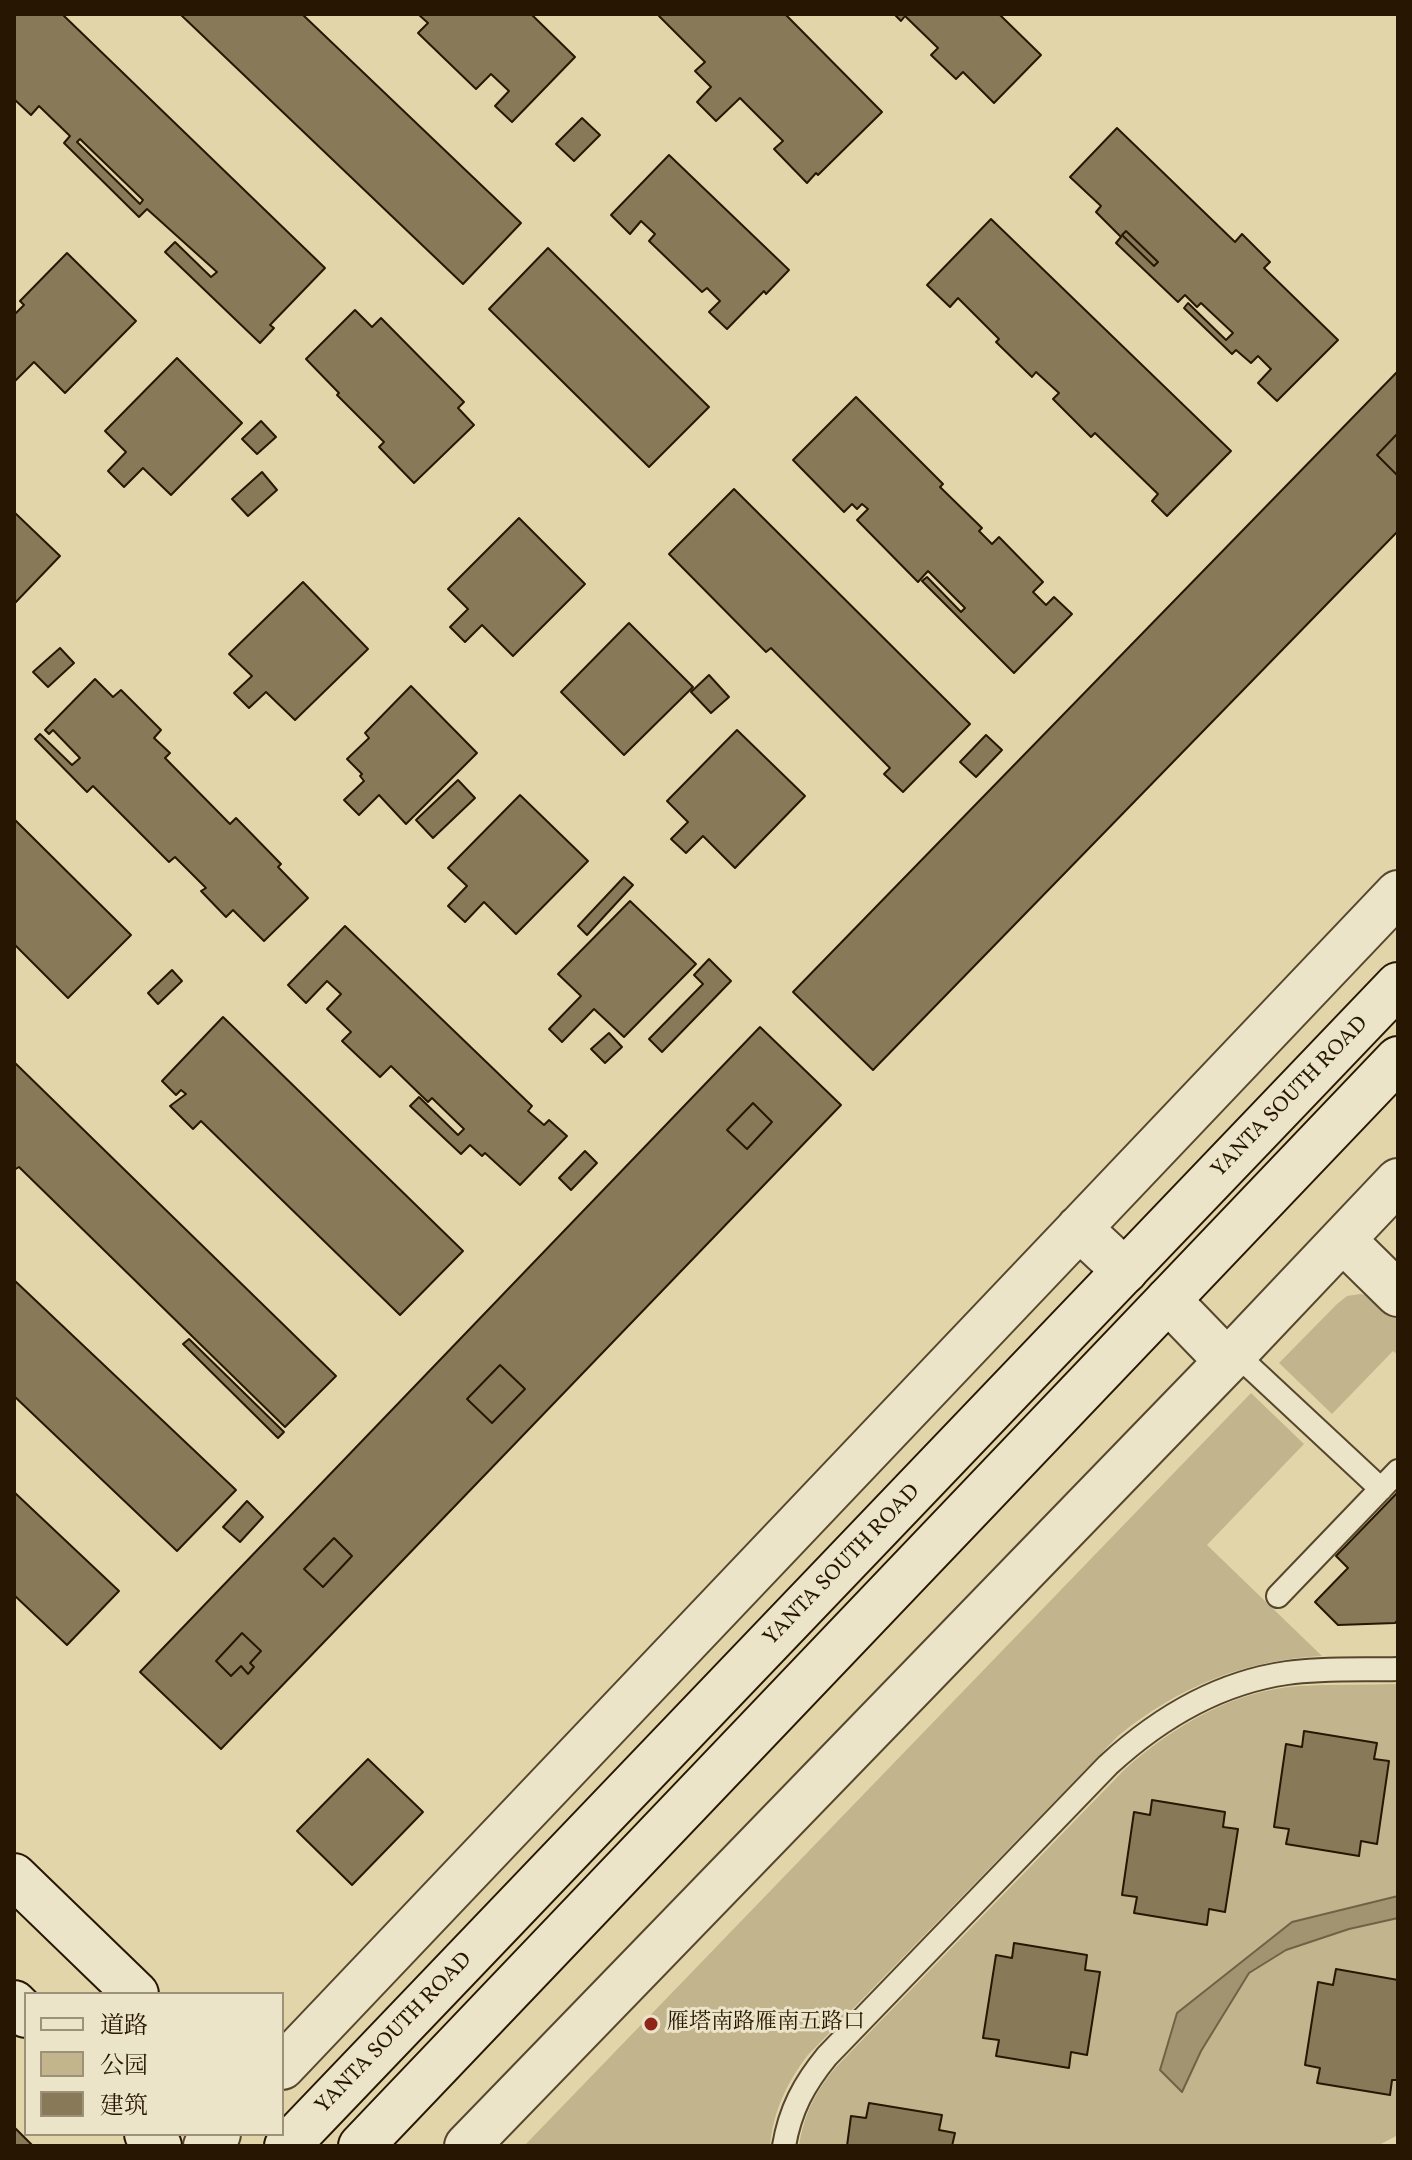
<!DOCTYPE html>
<meta charset="utf-8">
<style>
body{margin:0}
#map{position:relative;width:1412px;height:2160px;overflow:hidden;background:#e2d5aa;font-family:Vollkorn,"Noto Serif SC",serif}
canvas{display:block}
.frame{position:absolute;inset:0;border:16px solid #271702;pointer-events:none}
.legend{position:absolute;left:24px;top:1992px;width:260px;height:144px;box-sizing:border-box;background:#ece4c8;border:2px solid #9d9279;margin:0;padding:10px 14px;list-style:none;font-size:24px;color:#271702}
.legend li{display:flex;align-items:center;gap:16px;height:40px}
.legend b{width:40px;border:2px solid #9d9279}
</style>
<div id="map">
<canvas width="1412" height="2160"></canvas>
<div class="frame"></div>
<ul class="legend">
<li><b style="height:10px;background:#ece4c8"></b>道路</li>
<li><b style="height:22px;background:#c2b58d"></b>公园</li>
<li><b style="height:22px;background:#887a59"></b>建筑</li>
</ul>
</div>
<script>
const context = document.querySelector('canvas').getContext('2d');
context.lineJoin = 'round';
function fill(path, color) { context.fillStyle = color; context.fill(path, 'evenodd'); }
function stroke(path, color, width, dash) { context.strokeStyle = color; context.lineWidth = width; context.lineCap = dash ? 'butt' : 'round'; context.setLineDash(dash || []); context.stroke(path); }
function drawText(font, color, halo, rows, align = 'center') {
  context.font = font + ' Vollkorn,"Noto Serif SC",serif'; context.lineWidth = 6; context.setLineDash([]); context.textBaseline = 'middle'; context.strokeStyle = halo; context.fillStyle = color; for (const [text, x, y, turn = 0] of rows) {
    context.save(); context.translate(x, y); context.rotate((+turn || 0) * Math.PI / 180); context.textAlign = isNaN(turn) ? turn : align; if (halo) context.strokeText(text, 0, 0); context.fillText(text, 0, 0); context.restore();
  }
}
const green = new Path2D(`
 M1360 1294 1374 1296 1398 1316V1355L1393 1351 1332 1414 1279 1363 1337 1304 1347 1296Z
 M1251 1393 1304 1444 1207 1545 1322 1656C1244 1660 1178 1687 1118 1736L808 2055C787 2082 773 2112 770 2146H524Z
 M1398 1684V2135L1377 2146H799C804 2114 816 2090 837 2066L1125 1769C1174 1726 1232 1691 1299 1686 1332 1684 1365 1685 1398 1684Z`);
const water = new Path2D(`
 M1398 1896V1918L1349 1929 1286 1950 1249 1973 1201 2051 1182 2092 1160 2070 1177 2013 1292 1922Z`);
const building = new Path2D(`
 M14 14H62L325 268 270 325 274 328 260 343 165 252 175 242 211 277 217 272 147 209 139 217 64 143 70 136 39 106 31 115 14 99ZM80 139 143 200 140 204 77 142Z
 M180 14H302L521 223 463 284Z
 M418 14H531L575 57 512 122 495 106 509 91 491 74 476 89 418 33 428 23Z
 M661 14H785L882 112 818 175 816 173 807 183 774 149 783 141 740 98 716 121 697 102 711 87 695 71 705 62 659 16Z
 M894 14H999L1041 55 994 103 963 72 956 79 931 55 938 48 905 16 901 21Z
 M582 118 600 135 574 161 556 144Z
 M1117 128 1235 242 1242 234 1270 262 1264 268 1338 340 1277 401 1258 383 1271 369 1258 356 1251 363 1236 350 1232 354 1184 308 1188 303 1226 340 1233 333 1201 303 1197 307 1185 295 1178 302 1116 243 1121 237 1096 212 1101 206 1070 177ZM1126 231 1158 262 1154 266 1122 235Z
 M669 155 789 270 766 294 764 291 727 329 709 312 720 301 707 288 702 292 649 241 655 234 641 221 630 234 611 215Z
 M991 219 1231 451 1167 516 1152 501 1158 494 1095 433 1091 437 1053 399 1059 393 1036 372 1032 377 996 342 999 339 958 298 950 307 927 285Z
 M1126 231 1158 262 1154 266 1122 235Z
 M548 248 709 407 649 467 489 309Z
 M67 253 136 321 65 393 34 362 14 382V315L24 305 20 301Z
 M355 310 372 327 381 318 464 402 458 408 474 425 414 483 379 447 384 442 337 395 339 393 306 359Z
 M177 358 242 423 171 495 143 468 124 487 108 471 126 452 105 431Z
 M1398 371V433L1377 455 1398 476V531L873 1070 793 992Z
 M856 397 943 484 940 487 982 528 979 531 992 544 999 537 1043 582 1033 592 1046 605 1054 597 1072 614 1014 673 922 581 927 577 961 612 965 608 928 571 918 582 857 520 868 509 862 504 857 509 852 504 844 512 793 460Z
 M261 421 276 437 257 454 242 439Z
 M1398 433V476L1377 455Z
 M262 472 277 490 248 516 232 499Z
 M734 489 970 724 903 792 884 774 890 768 771 648 766 652 669 554Z
 M14 512 60 556 14 604Z
 M519 518 585 584 513 656 482 625 465 642 450 627 468 609 448 589Z
 M303 582 368 649 295 720 266 692 249 708 234 693 252 676 229 654Z
 M629 623 693 687 624 755 561 692Z
 M60 648 74 663 48 687 33 672Z
 M709 675 729 697 711 713 691 692Z
 M95 679 113 697 121 690 161 730 154 738 170 753 165 758 230 824 236 818 281 864 278 867 308 898 264 941 233 910 226 917 201 891 206 888 175 857 169 862 93 786 87 792 35 739 40 734 72 765 80 758 53 730 49 734 45 730Z
 M411 686 477 753 406 824 379 795 359 815 344 800 364 781 360 776 362 774 347 759 369 738 365 733Z
 M737 730 805 796 735 868 703 836 686 853 671 839 688 822 667 801Z
 M986 735 1002 750 976 777 960 762Z
 M458 780 475 798 433 838 416 820Z
 M520 795 588 861 516 934 484 902 465 922 448 906 467 886 448 868Z
 M14 819 131 935 68 998 14 944Z
 M624 877 633 885 587 935 578 926Z
 M630 901 696 964 624 1037 594 1009 562 1042 549 1029 581 996 558 974Z
 M345 926 532 1106 528 1111 544 1125 549 1120 567 1136 520 1185 485 1153 482 1156 470 1145 461 1154 410 1106 419 1097 458 1135 464 1129 432 1098 428 1102 391 1066 380 1077 342 1041 351 1032 327 1009 341 994 327 981 306 1003 288 985Z
 M709 959 731 981 662 1052 649 1039 703 984 694 975Z
 M172 970 182 981 158 1004 148 993Z
 M223 1017 463 1251 400 1315 201 1121 193 1129 170 1106 186 1094 181 1090 176 1095 162 1081Z
 M760 1027 841 1105 221 1749 140 1672ZM753 1103 772 1122 747 1149 727 1130ZM500 1365 525 1389 492 1423 467 1399ZM334 1538 352 1556 323 1587 304 1569ZM242 1633 261 1651 250 1663 254 1667 248 1674 241 1666 231 1676 216 1661Z
 M609 1033 622 1047 605 1063 591 1049Z
 M14 1062 336 1376 285 1427 19 1167 14 1170Z
 M753 1103 772 1122 747 1149 727 1130Z
 M585 1151 597 1163 571 1190 559 1178Z
 M14 1280 236 1490 177 1551 14 1396Z
 M189 1339 284 1432 278 1438 183 1344Z
 M500 1365 525 1389 492 1423 467 1399Z
 M14 1492 119 1591 67 1645 14 1595Z
 M1398 1492V1620L1395 1623 1338 1625 1315 1602 1348 1568 1336 1556Z
 M247 1501 263 1517 240 1542 223 1527Z
 M334 1538 352 1556 323 1587 304 1569Z
 M242 1633 261 1651 250 1663 254 1667 248 1674 241 1666 231 1676 216 1661Z
 M1304 1731 1377 1743 1374 1759 1389 1761 1377 1844 1361 1841 1359 1856 1286 1844 1289 1829 1274 1827 1286 1744 1302 1747Z
 M368 1759 423 1812 352 1885 297 1831Z
 M1152 1800 1225 1812 1223 1827 1238 1829 1225 1912 1209 1909 1207 1925 1134 1913 1137 1897 1122 1895 1134 1812 1150 1815Z
 M1014 1943 1087 1955 1085 1970 1100 1972 1087 2055 1071 2052 1069 2068 996 2056 999 2040 983 2038 996 1955 1012 1958Z
 M1336 1969 1398 1980V2080H1392L1390 2095 1317 2083 1320 2068 1305 2065 1318 1982 1333 1985Z
 M869 2103 942 2115 939 2130 955 2133 952 2146H847L851 2116 866 2118Z
 M14 2127 33 2146H14Z`);
const service = new Path2D(`
 M1235 1353 1381 1489
 M1278 1596 1398 1471
 M784 2146C790 2110 804 2084 827 2056L1108 1765C1159 1718 1217 1683 1287 1673 1323 1668 1361 1670 1398 1669`);
const minor = new Path2D(`
 M1079 1228 1125 1271
 M1343 1240 1398 1294
 M1168 1300 1227 1361
 M282 2067 1398 893
 M206 2146 218 2134
 M467 2146 1235 1353 1398 1181`);
const secondary = new Path2D(`
 M14 1876 136 1994
 M14 2003 26 2015
 M147 2134 159 2146
 M287 2146 1398 985
 M361 2146 1398 1059`);
const markers = [
 [651,2024,8,"#8f2418"]
];
const streetNames = [
 ["YANTA SOUTH ROAD",1291,1098,-46],
 ["YANTA SOUTH ROAD",843,1566,-46],
 ["YANTA SOUTH ROAD",395,2034,-46]
];
const poiNames = [
 ["雁塔南路雁南五路口",667,2024]
];
fill(green, '#c2b58d');
fill(water, '#a29471');
stroke(water, '#716245', 2);
fill(building, '#887a59');
stroke(building, '#271702', 2);
stroke(service, '#56462c', 26);
stroke(minor, '#56462c', 48);
stroke(secondary, '#271702', 48);
stroke(service, '#ece4c8', 22);
stroke(minor, '#ece4c8', 44);
stroke(secondary, '#ece4c8', 44);
for (const [x, y, r, color] of markers) { const dot = new Path2D(); dot.arc(x, y, r, 0, 2 * Math.PI); context.fillStyle = color; context.fill(dot); stroke(dot, '#ece4c8', 3); }
drawText('22px', '#271702', '#ece4c8', streetNames);
drawText('22px', '#271702', '#ece4c8', poiNames, 'left');
</script>
